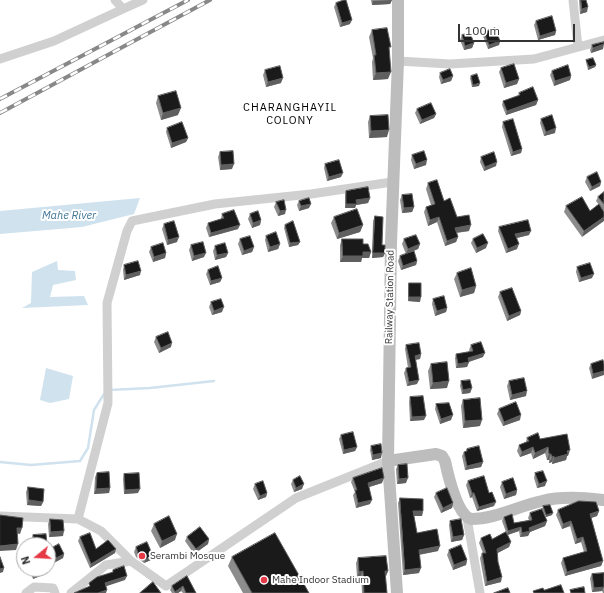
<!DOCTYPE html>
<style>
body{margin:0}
#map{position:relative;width:604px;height:593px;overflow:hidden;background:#fff;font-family:"IBM Plex Sans",sans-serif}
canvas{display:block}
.north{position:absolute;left:16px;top:537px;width:40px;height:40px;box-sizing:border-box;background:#fff;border:1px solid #adadad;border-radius:50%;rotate:252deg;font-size:11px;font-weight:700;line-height:16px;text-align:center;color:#333}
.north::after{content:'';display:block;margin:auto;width:14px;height:18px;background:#e63946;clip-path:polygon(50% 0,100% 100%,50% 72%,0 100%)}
.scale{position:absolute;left:458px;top:24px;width:117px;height:18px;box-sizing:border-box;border:2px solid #333;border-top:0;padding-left:5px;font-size:12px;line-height:14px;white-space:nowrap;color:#333;-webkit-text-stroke:3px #fff;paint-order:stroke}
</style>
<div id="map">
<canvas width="604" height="593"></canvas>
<div class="north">N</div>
<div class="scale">100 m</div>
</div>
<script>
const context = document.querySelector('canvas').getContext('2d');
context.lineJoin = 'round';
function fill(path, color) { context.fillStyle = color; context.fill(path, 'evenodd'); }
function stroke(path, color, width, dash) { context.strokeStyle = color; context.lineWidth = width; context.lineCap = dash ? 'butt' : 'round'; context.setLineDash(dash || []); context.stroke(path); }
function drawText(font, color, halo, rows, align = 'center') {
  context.font = font + ' "IBM Plex Sans",sans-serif'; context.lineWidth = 4; context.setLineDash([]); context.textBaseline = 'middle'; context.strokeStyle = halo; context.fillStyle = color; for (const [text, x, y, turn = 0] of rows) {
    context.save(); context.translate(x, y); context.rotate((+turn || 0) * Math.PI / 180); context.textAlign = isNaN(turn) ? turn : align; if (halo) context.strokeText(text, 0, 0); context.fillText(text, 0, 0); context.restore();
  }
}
const water = new Path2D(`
 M140 198 134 214 82 227 0 234V211Z
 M57 261 58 270 75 271 76 280 53 285 50 297 84 296 88 305 22 308 31 303 32 272Z
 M46 368 73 376 69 399 50 403 40 400Z`);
const stream = new Path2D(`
 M109 390 150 388 214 381
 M0 462 31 465 80 461 88 448 94 410 104 394`);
const street = new Path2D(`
 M115 0 123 9 143 0
 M573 0 578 47
 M0 59 54 41 123 9
 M398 61 450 64 534 59 604 40
 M0 516 78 519 101 531 131 561 166 586 296 498 388 461
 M467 518 480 593
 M78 519 108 403 107 303 127 231 132 221 215 204 311 194 392 182
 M26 593 34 587 53 588 55 593
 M71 593 106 565 131 561`);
const secondary = new Path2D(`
 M388 461 436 454 442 456 445 461C448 475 457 515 471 519 496 519 518 506 542 501 563 496 583 498 604 500
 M397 593 388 461 391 243 398 61V0`);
const rail = new Path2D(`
 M0 99 188 0
 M0 113 210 0`);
const wall = new Path2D(`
 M371 0H392L390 4 372 5Z
 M579 0H586L587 12 580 14Z
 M336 3 350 24 340 27 334 7Z
 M536 21 556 31 555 35 538 40 534 25Z
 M372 30 389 50 388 79 373 80 372 62 373 58 369 37Z
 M484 32 500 41 499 45 488 49 483 36Z
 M462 35 474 43 472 48 464 50 460 40Z
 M592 45 603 49 591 53 590 50Z
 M586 60 596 65 595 67 588 70 586 62Z
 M501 68 519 79 517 84 504 88 499 72Z
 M265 70 281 83 266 87 263 75Z
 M552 71 571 76 570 80 554 86 550 75Z
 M440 73 453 76 451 81 441 84 439 77Z
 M471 76 479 86 472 87 470 78Z
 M519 93 538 100 536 105 506 115 502 105 503 101 518 96Z
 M158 96 178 115 161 120 156 103Z
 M417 109 436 114 434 118 420 124 415 113Z
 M370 116 387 137 369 138 368 122Z
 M541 119 555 133 544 136 540 123Z
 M503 122 522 149 521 153 511 156 502 127Z
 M167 128 188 138 186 142 171 148 166 132Z
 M220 152 232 169 220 170 218 157Z
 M412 155 426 165 414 169 411 160Z
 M481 157 496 166 484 171 480 162Z
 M325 164 341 177 327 181 324 168Z
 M587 177 601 182 600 186 590 191 585 182Z
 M428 183 444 201 457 217 469 231 457 233 458 237 456 242 445 246 437 222 428 226 424 212 426 207 431 205 426 189Z
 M346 191 370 198 368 203 356 205 355 208H345V195Z
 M604 192V211L596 201 598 197Z
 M402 195 414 207 412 212 402 213 400 200Z
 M299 201 309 208 299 211 297 205Z
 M276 202 285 214 278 216 274 207Z
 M599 204 582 237 564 212 566 206 590 211Z
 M222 214 238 229 209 237 206 228 208 223 221 219Z
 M250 214 261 220 260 225 252 228 248 219Z
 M375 216 382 245 385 253 383 257 372 258 373 221Z
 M334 217 363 225 360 232 337 239 331 223Z
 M164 224 177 242 167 245 162 229Z
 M285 225 300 242 298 245 289 247 284 228Z
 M499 227 529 235 516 238 517 249 506 253 498 231Z
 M266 236 280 244 278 249 268 252 265 240Z
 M240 239 254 247 252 252 242 255 238 244Z
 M342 239 363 244 371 252 369 258H362L361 262H340V245Z
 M404 239 420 244 418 249 406 254 402 244Z
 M473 239 486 248 476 253 471 243Z
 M191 245 204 257 192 261 189 250Z
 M215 246 228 253 226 257 215 260 213 251Z
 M151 247 166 253 165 258 153 262 149 252Z
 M400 256 417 261 416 265 401 270 398 261Z
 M124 265 140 275 124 280 123 270Z
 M577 267 592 278 579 282 576 272Z
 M208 270 222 278 220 282 210 285 206 274Z
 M457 273 476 286 474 293 460 297 454 279Z
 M409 283 420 302 408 301V288Z
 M500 292 521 311 520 315 507 321 498 297Z
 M433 299 447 308 446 312 435 316 432 304Z
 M211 302 222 312 212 315 209 307Z
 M156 337 171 347 159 353 154 342Z
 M406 345 421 354 420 359 415 360 417 384 407 386 404 373 406 368H408L405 349Z
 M471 345 483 357 469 362 467 367 456 368 455 358 456 354 470 352 469 350Z
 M603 360 592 379 589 368 591 364Z
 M431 364 447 388 430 389 428 371Z
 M461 381 472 388 470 393 462 394 460 386Z
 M509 381 526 396 510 400 507 386Z
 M410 397 424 420 410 421 409 402Z
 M463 400 480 426 463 428 461 406Z
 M436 404 451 420 440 424 435 409Z
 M499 409 520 420 503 426 497 414Z
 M341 435 357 447 355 451 343 454 339 439Z
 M527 438 540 439 568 456H567L566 460 552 464V462L549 463V460H547L545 453 533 459 531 453 520 457 517 451 519 445 526 442Z
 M371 446 381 458 372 460 370 450Z
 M467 449 483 462 481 467 465 470 462 456 464 452 466 451Z
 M398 465 406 483 397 484 396 469Z
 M97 473 110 488 109 493 94 494 95 477Z
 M535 473 545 486 537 488 534 478Z
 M124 474 138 493 124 494 123 479Z
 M353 478 382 483 369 487 370 504 356 508 353 495 355 492 351 482Z
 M293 480 302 489 294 492 291 484Z
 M468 481 489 493 494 506 477 511 472 497 470 498 466 485Z
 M502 482 517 490 516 495 504 499 500 487Z
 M255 484 267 493 266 497 258 500 253 489Z
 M28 487 43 502 41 506 27 505 26 492Z
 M436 493 453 503 452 508 441 513 434 497Z
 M400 498 423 511 422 516H414L417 533 438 551 419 555V573L403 575 398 503Z
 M543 506 552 515 546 517 542 509Z
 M558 510 599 511 597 516 591 518 603 561 601 566 565 576 561 563 563 558 584 552 581 542 575 544 570 526 562 529 556 515Z
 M530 513 547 521 545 526 530 532 528 536 520 537 519 531 508 535 511 542 509 547 497 553 498 562 501 582 485 586 480 558 482 553H483L479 543 481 538 492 539 506 532 502 521 504 517 514 523 529 520 528 518Z
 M50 519 63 536 49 537 48 524Z
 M450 521 464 535 462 540 451 542 449 525Z
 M154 524 175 540 160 548 151 531Z
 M33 535 47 544 46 545H31V540Z
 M80 537 96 549 115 553 90 568 78 541Z
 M187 537 209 539 208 544 194 554 185 541Z
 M136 547 151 560 144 563 136 557 134 552Z
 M48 550 64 554 63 558 50 565 48 561Z
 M449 550 467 560 466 565 453 570 447 555Z
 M232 557 309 593H243L228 566Z
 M358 558 388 571 386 576H385L387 593H362L361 576 357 577 356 563Z
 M29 569H48L47 573 33 579Z
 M604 573V593H603L602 591 592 592 590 578 592 574Z
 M187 576 196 593H183L181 591 178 593H172L170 590 172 586Z`);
const shadedWall = new Path2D(`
 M392 0 390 4 372 5 373 1Z
 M588 7 587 12 580 14 582 9Z
 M352 20 350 24 340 27 342 23Z
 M556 31 555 35 538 40 540 36Z
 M500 41 499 45 488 49 489 45Z
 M474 43 472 48 464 50 465 46Z
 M604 44 603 49 591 53 593 48Z
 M596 65 595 67 588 70 589 67Z
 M391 72 388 79 373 80 376 73Z
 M453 76 451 81 441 84 443 80Z
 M571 76 570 80 554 86 555 81Z
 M283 78 281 83 266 87 268 82Z
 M519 79 517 84 504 88 506 83Z
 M480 83 479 86 472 87 473 85Z
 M538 100 536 105 506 115 507 111Z
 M181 108 178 115 161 120 163 113Z
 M436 114 434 118 420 124 422 120Z
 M556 128 555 133 544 136 546 132Z
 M389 130 387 137 369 138 371 131Z
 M188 138 186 142 171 148 172 143Z
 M522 149 521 153 511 156 513 152Z
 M427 160 426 165 414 169 416 164Z
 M497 162 496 166 484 171 485 167Z
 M234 164 232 169 220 170 221 165Z
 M343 173 341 177 327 181 329 177Z
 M601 182 600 186 590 191 592 187Z
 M370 198 368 203 356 205 355 208H345L346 204 356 200Z
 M311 204 309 208 299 211 301 206Z
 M414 207 412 212 402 213 404 208Z
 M286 210 285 214 278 216 280 211Z
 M439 217 437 222 428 226 430 220Z
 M604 217V221L582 237 584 231Z
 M261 220 260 225 252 228 253 223Z
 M240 225 238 229 209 237 211 233Z
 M363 225 360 232 337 239 339 233Z
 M471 225 469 231 453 233 455 228Z
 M531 231 529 235 513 239 515 234Z
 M179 237 177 242 167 245 168 240Z
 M458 237 456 242 445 246 447 241Z
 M300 242 298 245 289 247 290 243Z
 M488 243 486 248 476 253 477 248Z
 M280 244 278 249 268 252 270 247Z
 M420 244 418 249 406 254 408 249Z
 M519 244 517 249 506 253 508 249Z
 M254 247 252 252 242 255 244 251Z
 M363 252H371L369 258H362L361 262H340L343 256Z
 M166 253 165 258 153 262 154 257Z
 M206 253 204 257 192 261 194 256Z
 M228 253 226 257 215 260 217 255Z
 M373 253H385L383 257 372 258Z
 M417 261 416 265 401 270 403 266Z
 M141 271 140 275 124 280 126 275Z
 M594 274 592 278 579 282 581 278Z
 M222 278 220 282 210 285 211 281Z
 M476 286 474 293 460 297 462 290Z
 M409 297H421L420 302 408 301Z
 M224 307 222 312 212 315 214 311Z
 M447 308 446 312 435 316 437 311Z
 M521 311 520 315 507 321 509 316Z
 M172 343 171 347 159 353 161 348Z
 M485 353 483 357 468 362H469L467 367 456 368 458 364 468 358Z
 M421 354 420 359 413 360 415 356Z
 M604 371V375L592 379 593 374Z
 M419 380 417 384 407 386 409 382Z
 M449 381 447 388 430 389 433 383Z
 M472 388 470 393 462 394 463 390Z
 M527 391 526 396 510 400 512 395Z
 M453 415 451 420 440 424 441 419Z
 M521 415 520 420 503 426 504 422Z
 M426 416 424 420 410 421 412 417Z
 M482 420 480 426 463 428 465 421Z
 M357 447 355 451 343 454 344 450Z
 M533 447 531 453 520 457 522 452Z
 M548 447 545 453 533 459 535 453Z
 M570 450 568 456H567L566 460 552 464 554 458 567 451Z
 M382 453 381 458 372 460 373 455Z
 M549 454H551L549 460H547Z
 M554 456 552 462 549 463 552 457Z
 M483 462 481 467 465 470 467 466Z
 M384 478 382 483 366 488 368 483Z
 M408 478 406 483 397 484 399 479Z
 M547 481 545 486 537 488 539 484Z
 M304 484 302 489 294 492 296 488Z
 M110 488 109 493 94 494 96 489Z
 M140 489 138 493 124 494 125 490Z
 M517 490 516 495 504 499 506 494Z
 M267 493 266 497 258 500 260 496Z
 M472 493H474L472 497 470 498Z
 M29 500 43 502 41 506 27 505Z
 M372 500 370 504 356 508 358 503Z
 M496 502 494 506 477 511 479 507Z
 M453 503 452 508 441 513 443 508Z
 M413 511H423L422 516H412Z
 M599 511 597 516 588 519 590 514Z
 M553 513 552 515 546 517V515Z
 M547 521 545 526 530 532 528 536 520 537 522 533 529 528Z
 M571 521 570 526 562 529 563 524Z
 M521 527 519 531 507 535 508 531Z
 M17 528H22L20 534 15 533Z
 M64 531 63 536 49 537 51 532Z
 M177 534 175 540 160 548 162 541Z
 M464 535 462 540 451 542 453 537Z
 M583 537 581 542 575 544 577 539Z
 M209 539 208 544 194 554 196 549Z
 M511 542 509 547 496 554 497 549Z
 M18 544 16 550 0 551V546Z
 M47 544 46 545H34Z
 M440 546 438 551 417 555 419 550Z
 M116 549 115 553 90 568 91 564Z
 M64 554 63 558 50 565 52 560Z
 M153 556 151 560 144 563 146 559Z
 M467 560 466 565 453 570 454 565Z
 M603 561 601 566 565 576 567 572Z
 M4 568 3 572 0 573V569Z
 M421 568 419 573 403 575 405 570Z
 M46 569H48L47 573 33 579 35 574Z
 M363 571 361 576 357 577 359 572Z
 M385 571H388L386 576H383Z
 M127 576 125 580 104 587 105 583Z
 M502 577 501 582 485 586 487 582Z
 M183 586 181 591 178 593H175V592Z
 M604 587 602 591 592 592 594 588Z
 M107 590 106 593H98Z`);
const building = new Path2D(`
 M344 0H346L352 20 342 23 336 3Z
 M581 0H586L588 7 582 9Z
 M552 16 556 31 540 36 536 21Z
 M387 28 391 47H389L391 72 376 73 374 55H376L372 30Z
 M495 28 500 41 489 45 484 32Z
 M470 33 474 43 465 46 462 35Z
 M604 42V44L593 48 592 45Z
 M593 58 596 65 589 67 586 60Z
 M514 64 519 79 506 83 501 68Z
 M568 65 571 76 555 81 552 71Z
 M280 66 283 78 268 82 265 70Z
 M450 69 453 76 443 80 440 73Z
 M477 74 480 83 473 85 471 76Z
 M533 87 538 100 507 111 503 101 520 95 519 93Z
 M176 91 181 108 163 113 158 96Z
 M431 103 436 114 422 120 417 109Z
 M388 115 389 130 371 131 370 116Z
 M552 115 556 128 546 132 541 119Z
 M513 119 522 149 513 152 503 122Z
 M182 122 188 138 172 143 167 128Z
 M233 151 234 164 221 165 220 152Z
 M424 151 427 160 416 164 412 155Z
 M494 152 497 162 485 167 481 157Z
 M339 160 343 173 329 177 325 164Z
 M597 172 601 182 592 187 587 177Z
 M437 180 444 201 450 198 457 217 469 215 471 225 455 228 458 237 447 241 439 217 430 220 426 207 435 204 428 183Z
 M368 187 370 198 356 200 357 204H346V191Z
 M604 192V204L598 197Z
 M412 194 414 207 404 208 402 195Z
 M582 197 590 211 599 204 604 212V217L584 231 566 206Z
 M309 198 311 204 301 206 299 201Z
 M284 200 286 210 280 211 276 202Z
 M357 209 363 225 339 233 334 217Z
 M234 210 240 225 211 233 208 223 224 218 222 214Z
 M258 211 261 220 253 223 250 214Z
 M375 216 383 217 382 245H385V253H373Z
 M528 220 531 231 515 234 519 244 508 249 499 227Z
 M174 221 179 237 168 240 164 224Z
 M293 221 300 242 290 243 285 225Z
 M276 232 280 244 270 247 266 236Z
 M483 234 488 243 477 248 473 239Z
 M416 235 420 244 408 249 404 239Z
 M250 236 254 247 244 251 240 239Z
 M342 239H363V244H368L371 252H363V256H343Z
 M203 242 206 253 194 256 191 245Z
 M163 243 166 253 154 257 151 247Z
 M225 243 228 253 217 255 215 246Z
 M414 251 417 261 403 266 400 256Z
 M138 261 141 271 126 275 124 265Z
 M590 263 594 274 581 278 577 267Z
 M218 266 222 278 211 281 208 270Z
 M471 268 476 286 462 290 457 273Z
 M409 283H421V297H409Z
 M512 288 521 311 509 316 500 292Z
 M444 296 447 308 437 311 433 299Z
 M221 299 224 307 214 311 211 302Z
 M168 332 172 343 161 348 156 337Z
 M481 342 485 353 468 358 469 362 458 364 456 354 473 351 471 345Z
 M419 343 421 354 415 356 419 380 409 382 406 368 411 367 406 345Z
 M603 360 604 364V371L593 374 591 364Z
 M447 362 449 381 433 383 431 364Z
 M524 378 527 391 512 395 509 381Z
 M470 380 472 388 463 390 461 381Z
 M423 396 426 416 412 417 410 397Z
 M480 398 482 420 465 421 463 400Z
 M516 402 521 415 504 422 499 409Z
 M449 403 453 415 441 419 436 404Z
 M353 432 357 447 344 450 341 435Z
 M538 433 540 439 567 434 570 450 567 451 568 454 554 458V456L552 457 551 454H549L548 447 535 453 533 447 522 452 519 445 529 441 527 438Z
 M381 444 382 453 373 455 371 446Z
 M479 446 483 462 467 466 464 452 467 451V449Z
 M407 464 408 478 399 479 398 465Z
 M382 468 384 478 368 483 372 500 358 503 355 490H357L353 478Z
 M543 471 547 481 539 484 535 473Z
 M109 472 110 488 96 489 97 473Z
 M139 473 140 489 125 490 124 474Z
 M300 476 304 484 296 488 293 480Z
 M484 476 489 493 492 492 496 502 479 507 474 493H472L468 481Z
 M513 478 517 490 506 494 502 482Z
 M263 481 267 493 260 496 255 484Z
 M28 487 44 489 43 502 29 500Z
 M447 488 453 503 443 508 436 493Z
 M400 498 423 499V511H413L417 533 437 529 440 546 419 550 421 568 405 570Z
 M579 501 596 502 599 511 590 514 603 561 567 572 563 558 587 551 583 537 577 539 571 521 563 524 558 510Z
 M550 505 553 513 546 515 543 506Z
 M542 509 547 521 529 528 530 531 522 533 521 527 508 531 504 517 512 514 514 523 532 520 530 513Z
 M0 515 23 518 22 528H17L18 544 0 546Z
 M169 516 177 534 162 541 154 524Z
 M50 519 63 520 64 531 51 532Z
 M461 519 464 535 453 537 450 521Z
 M200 527 209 539 196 549 187 537Z
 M506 532 511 542 497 549 498 562 502 577 487 582 482 553H486L481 538 490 534 492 539Z
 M90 533 96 549 108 540 116 549 91 564 80 537Z
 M275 533 309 593H252L232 557Z
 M46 534 47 544 34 545 33 535Z
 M147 542 153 556 146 559 138 553 136 547Z
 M59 544 64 554 52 560 48 553V550Z
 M461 545 467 560 454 565 449 550Z
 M386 556 388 571H385L387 593H364L363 571 359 572 358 558Z
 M0 557 4 568 0 569Z
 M124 566 127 576 105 583 107 590 98 593H74L90 586 89 583 97 577 113 572V570Z
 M32 569H46L35 574Z
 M604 573V588V587L594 588 592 574Z
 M187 576 196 593H186L183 586 175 592 172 586Z
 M153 582 161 593H140Z
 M561 585 564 593H534L533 591 543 588 544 590Z
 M584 587 585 593H571L570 590Z
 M508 588 510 593H494Z`);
const markers = [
 [142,556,4,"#e63946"],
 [264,580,4,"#e63946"]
];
const streetNames = [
 ["Railway Station Road",390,297,-89]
];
const poiNames = [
 ["Serambi Mosque",150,556],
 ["Mahe Indoor Stadium",272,580]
];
const neighbourhoodNames = [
 ["CHARANGHAYIL",290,108],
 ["COLONY",290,121]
];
const waterNames = [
 ["Mahe River",69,216]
];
fill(water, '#cfe2ee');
stroke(stream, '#cfe2ee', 2.5);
stroke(street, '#d0d0d0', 9);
stroke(secondary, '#bdbdbd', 12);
stroke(rail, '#888', 4);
stroke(rail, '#fff', 2.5, [8]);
fill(wall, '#8c8c8c');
fill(shadedWall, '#5f5f5f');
fill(building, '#1a1a1a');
stroke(building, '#5f5f5f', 1);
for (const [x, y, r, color] of markers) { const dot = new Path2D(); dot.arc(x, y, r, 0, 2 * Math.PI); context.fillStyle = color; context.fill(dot); stroke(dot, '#fff', 1.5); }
drawText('10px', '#333', '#fff', streetNames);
drawText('10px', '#333', '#fff', poiNames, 'left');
context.letterSpacing = '1px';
drawText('11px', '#000', '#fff', neighbourhoodNames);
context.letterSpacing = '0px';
drawText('italic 11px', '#3f7597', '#fff', waterNames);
</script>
